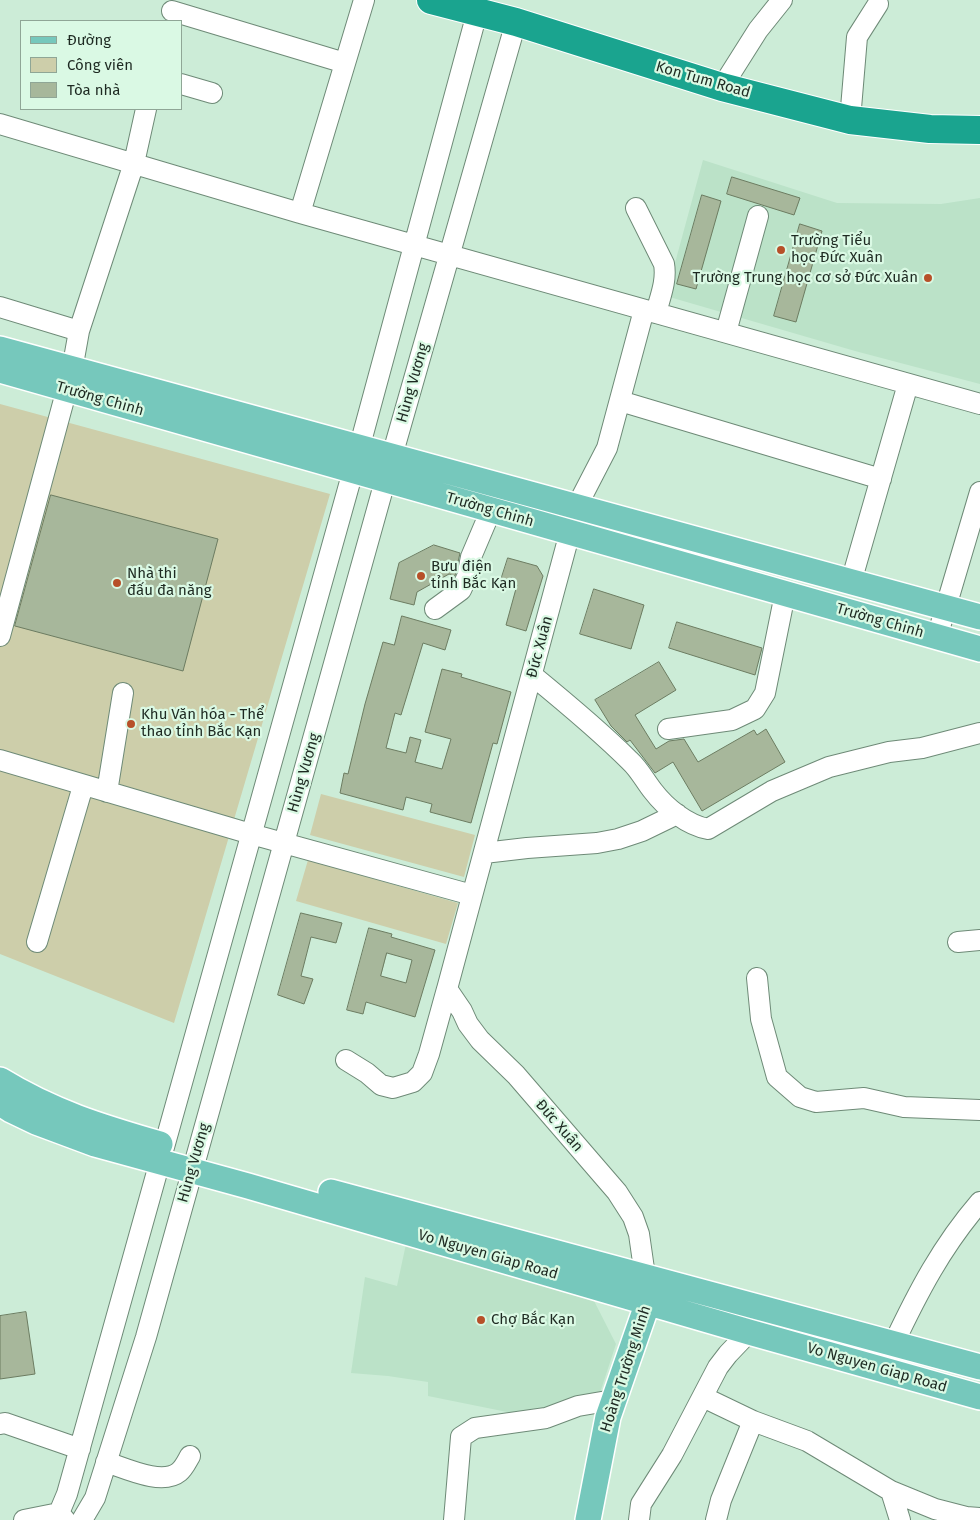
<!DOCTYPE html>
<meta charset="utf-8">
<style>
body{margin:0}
#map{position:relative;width:980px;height:1520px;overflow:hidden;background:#ccecd7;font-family:"Fira Sans",sans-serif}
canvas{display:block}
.legend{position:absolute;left:20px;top:20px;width:162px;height:90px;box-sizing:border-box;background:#daf9e4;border:1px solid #8fa696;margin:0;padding:6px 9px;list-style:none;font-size:15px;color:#1e2a22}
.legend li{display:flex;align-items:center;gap:10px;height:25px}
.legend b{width:25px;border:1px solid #8fa696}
</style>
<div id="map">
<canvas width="980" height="1520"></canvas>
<ul class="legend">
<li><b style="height:6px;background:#76c8bc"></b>Đường</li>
<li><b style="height:14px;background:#cdceaa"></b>Công viên</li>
<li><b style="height:14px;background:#a7b79b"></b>Tòa nhà</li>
</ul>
</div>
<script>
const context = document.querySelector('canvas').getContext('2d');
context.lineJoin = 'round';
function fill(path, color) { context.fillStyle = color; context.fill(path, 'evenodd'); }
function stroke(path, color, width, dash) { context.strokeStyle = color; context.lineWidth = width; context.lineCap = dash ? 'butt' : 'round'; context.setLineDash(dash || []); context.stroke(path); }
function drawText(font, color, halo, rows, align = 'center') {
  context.font = font + ' "Fira Sans",sans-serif'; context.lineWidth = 4.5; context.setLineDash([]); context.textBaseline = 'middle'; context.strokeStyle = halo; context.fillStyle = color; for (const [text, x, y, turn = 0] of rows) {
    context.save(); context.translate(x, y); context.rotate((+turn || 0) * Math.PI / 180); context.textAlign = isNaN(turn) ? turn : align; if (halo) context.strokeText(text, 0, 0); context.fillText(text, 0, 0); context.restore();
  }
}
const built = new Path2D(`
 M703 160 837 203 941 204 980 198V384L855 351 666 296Z
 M406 1244 591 1295 616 1344 600 1393 522 1415 428 1396V1382L388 1376 351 1373 365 1277 397 1286Z`);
const green = new Path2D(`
 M0 404 330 494 174 1023 0 954Z
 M321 794 475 835 464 877 310 835Z
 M308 860 458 903 446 944 296 901Z`);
const building = new Path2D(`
 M732 177 800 198 794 215 727 194Z
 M702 195 721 201 696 289 677 284Z
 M800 224 822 231 796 322 774 316Z
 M51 495 218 539 183 671 15 626Z
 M434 545 460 553 455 576 449 574 417 592 414 605 390 599 399 563Z
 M508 558 537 566 543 576 526 631 506 625 517 585 501 580Z
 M594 589 644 605 631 649 580 634Z
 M402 616 451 630 445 650 423 643 401 715 395 713 386 748 406 753 410 737 421 740 415 762 442 769 451 739 425 732 442 669 462 674 461 677 511 692 497 744 493 743 471 823 430 812 432 804 406 797 403 810 340 793 344 773 348 774 365 704 383 642 394 645Z
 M677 622 762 648 755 675 669 648Z
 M659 662 676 690 635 715 656 749 669 741 684 739 698 762 754 730 757 735 766 729 785 762 702 811 673 762 655 773 630 740 627 742 611 726 595 700Z
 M301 913 342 923 336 943 311 937 301 976 313 979 304 1004 278 995Z
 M369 928 392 934 391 937 435 950 415 1017 366 1002 363 1014 347 1010ZM387 953 412 960 406 983 381 976Z
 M26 1312 35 1374 0 1379V1316Z`);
const minor = new Path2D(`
 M172 11 345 63
 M181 84 212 93
 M722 87 758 30 782 0
 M850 120 857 37 878 4
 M0 124 300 213 980 404
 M636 208 664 264C667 281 660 297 656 313
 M300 213 364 0
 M0 307 79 331
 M644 310 607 448 577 506 447 989 462 1011 468 1024 480 1040 516 1075 617 1192 633 1217 639 1234 645 1276
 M726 332 758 216
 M620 401 881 479
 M851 582 908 384
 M435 609 461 590 467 577 471 557 491 510
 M0 636 72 370 79 331 134 163 146 109
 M937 637 980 492
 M532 675C565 702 599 730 630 761 639 769 645 781 653 791 666 808 687 825 708 829L772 791 829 767 889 752 922 748 980 733
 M668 729 732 720 755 709 765 693 785 594
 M0 760 251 834 472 895
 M107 792 123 693
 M484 853 527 848 597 843 618 839 642 831 677 814
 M37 942 83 786
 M958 942 980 940
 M757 978 761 1019 777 1077 800 1097 816 1102 864 1098 904 1107 980 1110
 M346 1060 367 1073 381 1085 393 1088 413 1082 422 1073 429 1054 447 989
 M893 1345C918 1292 942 1246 980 1202
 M703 1397 753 1421 807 1441 891 1491 935 1509 966 1517 980 1518
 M0 1424 5 1423 80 1449
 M106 1462C125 1468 162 1486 179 1472 184 1468 187 1461 190 1456
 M891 1491 900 1520
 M59 1513 67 1494 353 471 477 13
 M24 1520 59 1513 65 1520
 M82 1520 95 1498 146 1337 392 456 516 22
 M454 1520 461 1437 475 1428 546 1418 578 1406 613 1400
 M639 1520 641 1504 672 1455 718 1367 728 1354 749 1332
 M716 1520 721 1500 753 1421`);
const major = new Path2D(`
 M0 349 980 617
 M0 370 980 649
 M0 1080C52 1112 101 1127 160 1144
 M0 1103 11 1110 36 1122 95 1144 248 1186 749 1332 980 1397
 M331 1192 980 1367
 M588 1520 608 1417 648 1302 646 1286`);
const highway = new Path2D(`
 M431 0 516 22 722 87 850 120 930 129 980 130`);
const markers = [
 [781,250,5,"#b75029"],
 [928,278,5,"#b75029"],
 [421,576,5,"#b75029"],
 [117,583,5,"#b75029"],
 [131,724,5,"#b75029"],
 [481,1320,5,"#b75029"]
];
const streetNames = [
 ["Kon Tum Road",703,80,16],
 ["Hùng Vương",413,383,-74],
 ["Trường Chinh",100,399,16],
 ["Trường Chinh",490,510,16],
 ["Trường Chinh",880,621,16],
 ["Đức Xuân",540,647,-75],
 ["Hùng Vương",304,773,-74],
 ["Đức Xuân",559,1126,49],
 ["Hùng Vương",194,1163,-74],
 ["Vo Nguyen Giap Road",488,1255,16],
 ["Vo Nguyen Giap Road",877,1368,16],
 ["Hoàng Trường Minh",626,1369,-72]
];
const poiNames = [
 ["Trường Tiểu",791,241],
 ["học Đức Xuân",791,258],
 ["Trường Trung học cơ sở Đức Xuân",918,278,"right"],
 ["Bưu điện",431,567],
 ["tỉnh Bắc Kạn",431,584],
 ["Nhà thi",127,574],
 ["đấu đa năng",127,591],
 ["Khu Văn hóa - Thể",141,715],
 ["thao tỉnh Bắc Kạn",141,732],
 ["Chợ Bắc Kạn",491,1320]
];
fill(built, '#bbe2c8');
fill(green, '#cdceaa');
fill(building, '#a7b79b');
stroke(building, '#6c7c61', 1);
stroke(minor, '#6e8a77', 22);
stroke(major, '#fff', 28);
stroke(highway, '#fff', 30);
stroke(minor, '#fff', 20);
stroke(major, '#76c8bc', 25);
stroke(highway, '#1aa48f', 28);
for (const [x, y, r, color] of markers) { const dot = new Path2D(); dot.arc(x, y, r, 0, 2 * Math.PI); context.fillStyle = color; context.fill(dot); stroke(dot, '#daf9e4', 2); }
drawText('15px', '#1e2a22', '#daf9e4', streetNames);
drawText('15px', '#1e2a22', '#daf9e4', poiNames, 'left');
</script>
